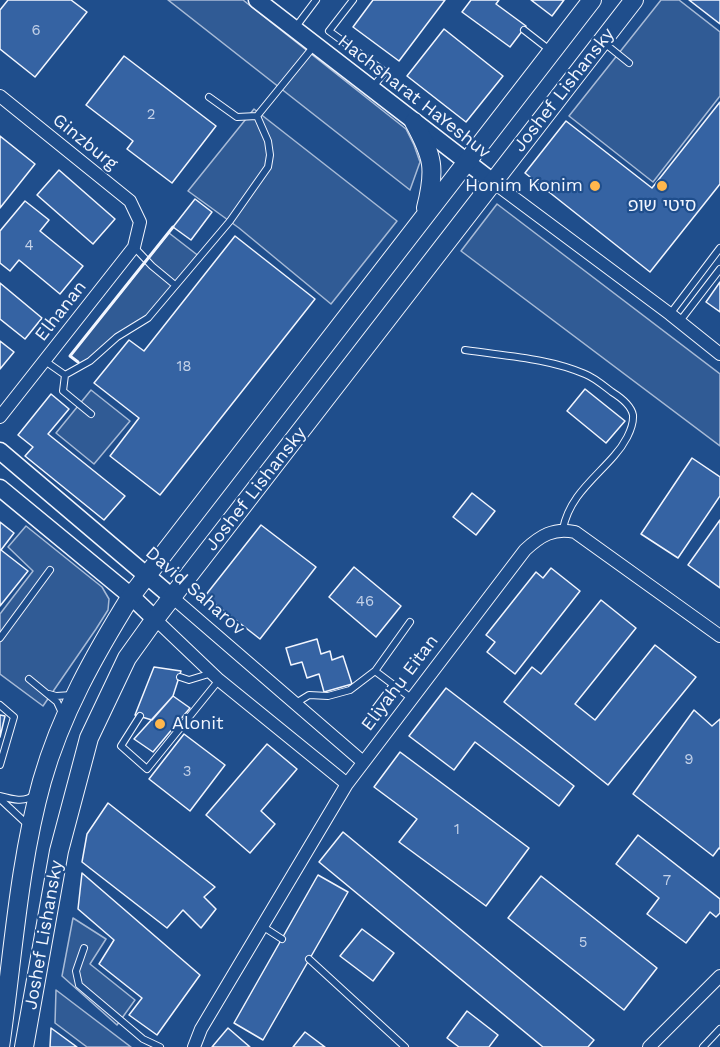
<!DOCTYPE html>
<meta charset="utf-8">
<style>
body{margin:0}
canvas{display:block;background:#1f4e8c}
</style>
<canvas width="720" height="1047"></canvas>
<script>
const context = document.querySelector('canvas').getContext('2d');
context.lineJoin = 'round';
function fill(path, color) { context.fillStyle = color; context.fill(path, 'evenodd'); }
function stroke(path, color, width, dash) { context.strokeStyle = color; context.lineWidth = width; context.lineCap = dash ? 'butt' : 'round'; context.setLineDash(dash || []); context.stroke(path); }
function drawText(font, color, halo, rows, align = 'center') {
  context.font = font + ' "Work Sans","Noto Sans Hebrew",sans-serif'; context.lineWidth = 4.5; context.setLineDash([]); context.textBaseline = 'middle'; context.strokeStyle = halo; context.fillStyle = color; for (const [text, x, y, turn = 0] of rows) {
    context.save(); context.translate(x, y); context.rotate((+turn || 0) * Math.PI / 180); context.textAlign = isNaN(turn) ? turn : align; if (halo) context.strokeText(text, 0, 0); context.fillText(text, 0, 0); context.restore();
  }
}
const built = new Path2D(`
 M168 0H243L406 129 414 145 420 162 410 190Z
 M661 0H679L720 32V96L653 182 569 116Z
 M254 109 397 221 331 304 239 228 188 191Z
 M497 204 720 374V446L461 251Z
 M169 233 200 257 148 318 83 366 70 356Z
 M91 390 130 421 94 464 56 433Z
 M26 526 102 587 109 599 108 610 96 629 43 706 0 674V614L33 571 8 547Z
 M73 918 106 939 90 964 135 1000 117 1025 62 976Z
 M56 990 131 1047H87L55 1023Z`);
const building = new Path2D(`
 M8 0H71L87 12 35 77 0 49V10Z
 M373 0H445L399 61 353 27Z
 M471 0H499L496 4 526 26 510 47 462 12Z
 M531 0H564L552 16Z
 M689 0H720V24Z
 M444 29 503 76 466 122 407 76Z
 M124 56 216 126 172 183 127 149 133 141 86 105Z
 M720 102V184L650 272 525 173 566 121 652 188Z
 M0 136 35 164 0 208Z
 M59 170 115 219 93 244 37 195Z
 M195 199 212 212 191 240 173 227Z
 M25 201 49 220 40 231 83 266 60 294 19 260 10 271 0 263V231Z
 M235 236 315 299 160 495 110 456 139 418 94 383 129 340 144 351Z
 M720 282V312L706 302Z
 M0 283 42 318 25 339 0 319Z
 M0 341 14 352 0 369Z
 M585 389 625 421 606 443 567 411Z
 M51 394 69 409 48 434 125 496 104 520 25 456 33 447 18 435Z
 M692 458 720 477V496L678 558 641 534Z
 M472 493 495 511 476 535 453 517Z
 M720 520V588L688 565Z
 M0 522 14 533 1 550 28 571 0 606Z
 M261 525 316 567 260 639 205 596Z
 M354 567 401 606 376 637 329 597Z
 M551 568 580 591 515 674 487 652 495 642 486 635 536 572 543 578Z
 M601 600 636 628 575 704 595 720 655 645 696 677 608 785 504 702 532 667 541 674Z
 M317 639 321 654 330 651 332 660 343 656 352 684 324 692 319 674 307 678 302 662 291 665 286 648Z
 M154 667 181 671 173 696 152 720 135 715Z
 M446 688 574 786 559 806 475 742 454 770 409 736Z
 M173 696 190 708 153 752 134 739Z
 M694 710 712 726 720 719V849L719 848 713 856 633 794Z
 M0 715 5 716 0 737Z
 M184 734 225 765 190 811 149 779Z
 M267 744 297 769 261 811 275 824 250 853 206 815Z
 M400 752 529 848 486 906 399 842 417 819 374 787Z
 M108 803 215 887 204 897 216 909 201 928 183 910 167 928 82 862 87 834Z
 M343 832 594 1040 588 1047H543L319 862Z
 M638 835 720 899V913L716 917 710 912 686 943 647 914 659 898 616 864Z
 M82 873 200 975 157 1035 129 1015 142 998 99 964 114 940 78 909Z
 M318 875 348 892 263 1040 234 1023Z
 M541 876 657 968 624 1010 508 918Z
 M362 929 394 953 373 981 340 956Z
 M467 1011 498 1035 489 1047H459L447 1038Z
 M51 1028 77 1047H50Z
 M228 1028 250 1047H212Z
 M305 1032 325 1047H293Z`);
const service = new Path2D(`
 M353 0 329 31 385 72 372 88
 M295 28 316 0
 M524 30 551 51
 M603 42 629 63
 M209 97 237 117 257 116
 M134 247 152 266 175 285
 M670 314 720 248
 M680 321 720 269
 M465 350C505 356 548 358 585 374 595 378 604 386 612 392 620 397 631 405 633 415 634 429 623 446 614 456 594 479 569 497 563 529
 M45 361 65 375
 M65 375 90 361 117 337 148 318 230 221 268 167 270 155 268 141 257 116 314 46
 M65 375 63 391 91 414
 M0 638 50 570
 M375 671 411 698
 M180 677 189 680 212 673
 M29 679 57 702 63 715
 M49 694 56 696 72 695
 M296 703 309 695 328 696 350 690 375 671 410 622
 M0 705 14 717 0 765
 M140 716 121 746 147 769 219 680
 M366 721 393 685
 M0 796C11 799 25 803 34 795
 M0 799 28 825
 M262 926 282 939
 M84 948 76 971 79 985 143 1039 160 1047
 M309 959 405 1047
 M703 1047 720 1029`);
const minor = new Path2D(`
 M0 96 130 201 140 222 134 247 0 417
 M493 182 670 314 720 354
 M172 597 363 762
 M155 619 219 680 347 784
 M194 1047 201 1029 347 784 525 550C540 536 554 527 575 532L720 636
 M649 1047 720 976`);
const tertiary = new Path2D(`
 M257 0 493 182
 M0 451 172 597
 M0 488 131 596 155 619`);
const secondary = new Path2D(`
 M414 122C433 157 436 168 426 208
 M0 1047C13 958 18 867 42 781 61 714 95 654 131 596L592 0
 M24 1047 59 851 89 738 127 658 155 619 634 0`);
const wall = new Path2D(`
 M78 362 70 356 173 227`);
const markers = [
 [595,186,6,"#ffb74d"],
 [662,186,6,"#ffb74d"],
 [160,724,6,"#ffb74d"]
];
const numberNames = [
 ["6",36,31],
 ["2",151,115],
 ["4",29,246],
 ["18",184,367],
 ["46",365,602],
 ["9",689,760],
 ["3",187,772],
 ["1",457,830],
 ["7",667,881],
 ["5",583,943]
];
const streetNames = [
 ["Joshef Lishansky",564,90,-52],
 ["Hachsharat HaYeshuv",414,97,38],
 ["Ginzburg",85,142,39],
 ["Elhanan",61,311,-52],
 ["Joshef Lishansky",256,489,-52],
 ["David Saharov",195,591,41],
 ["Eliyahu Eitan",400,683,-53],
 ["Joshef Lishansky",44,935,-80]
];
const poiNames = [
 ["Honim Konim",583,186],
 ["סיטי שופ",662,206,"center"],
 ["Alonit",172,724,"left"]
];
fill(built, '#305b95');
stroke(built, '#a8bbd7', 1.5);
fill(building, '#3563a3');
stroke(building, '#f2f6ff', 1.5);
stroke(service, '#f2f6ff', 8);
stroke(minor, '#f2f6ff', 14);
stroke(tertiary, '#f2f6ff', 19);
stroke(secondary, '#f2f6ff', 20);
stroke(service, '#1f4e8c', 6);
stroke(minor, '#1f4e8c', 12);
stroke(tertiary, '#1f4e8c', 16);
stroke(secondary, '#1f4e8c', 18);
stroke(wall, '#f2f6ff', 3);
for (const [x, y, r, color] of markers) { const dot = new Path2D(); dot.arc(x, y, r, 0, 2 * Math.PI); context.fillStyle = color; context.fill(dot); stroke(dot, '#1f4e8c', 2); }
drawText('15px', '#c3d1e8', null, numberNames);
drawText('18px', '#f2f6ff', '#1f4e8c', streetNames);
drawText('18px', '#f2f6ff', '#1f4e8c', poiNames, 'right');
</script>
